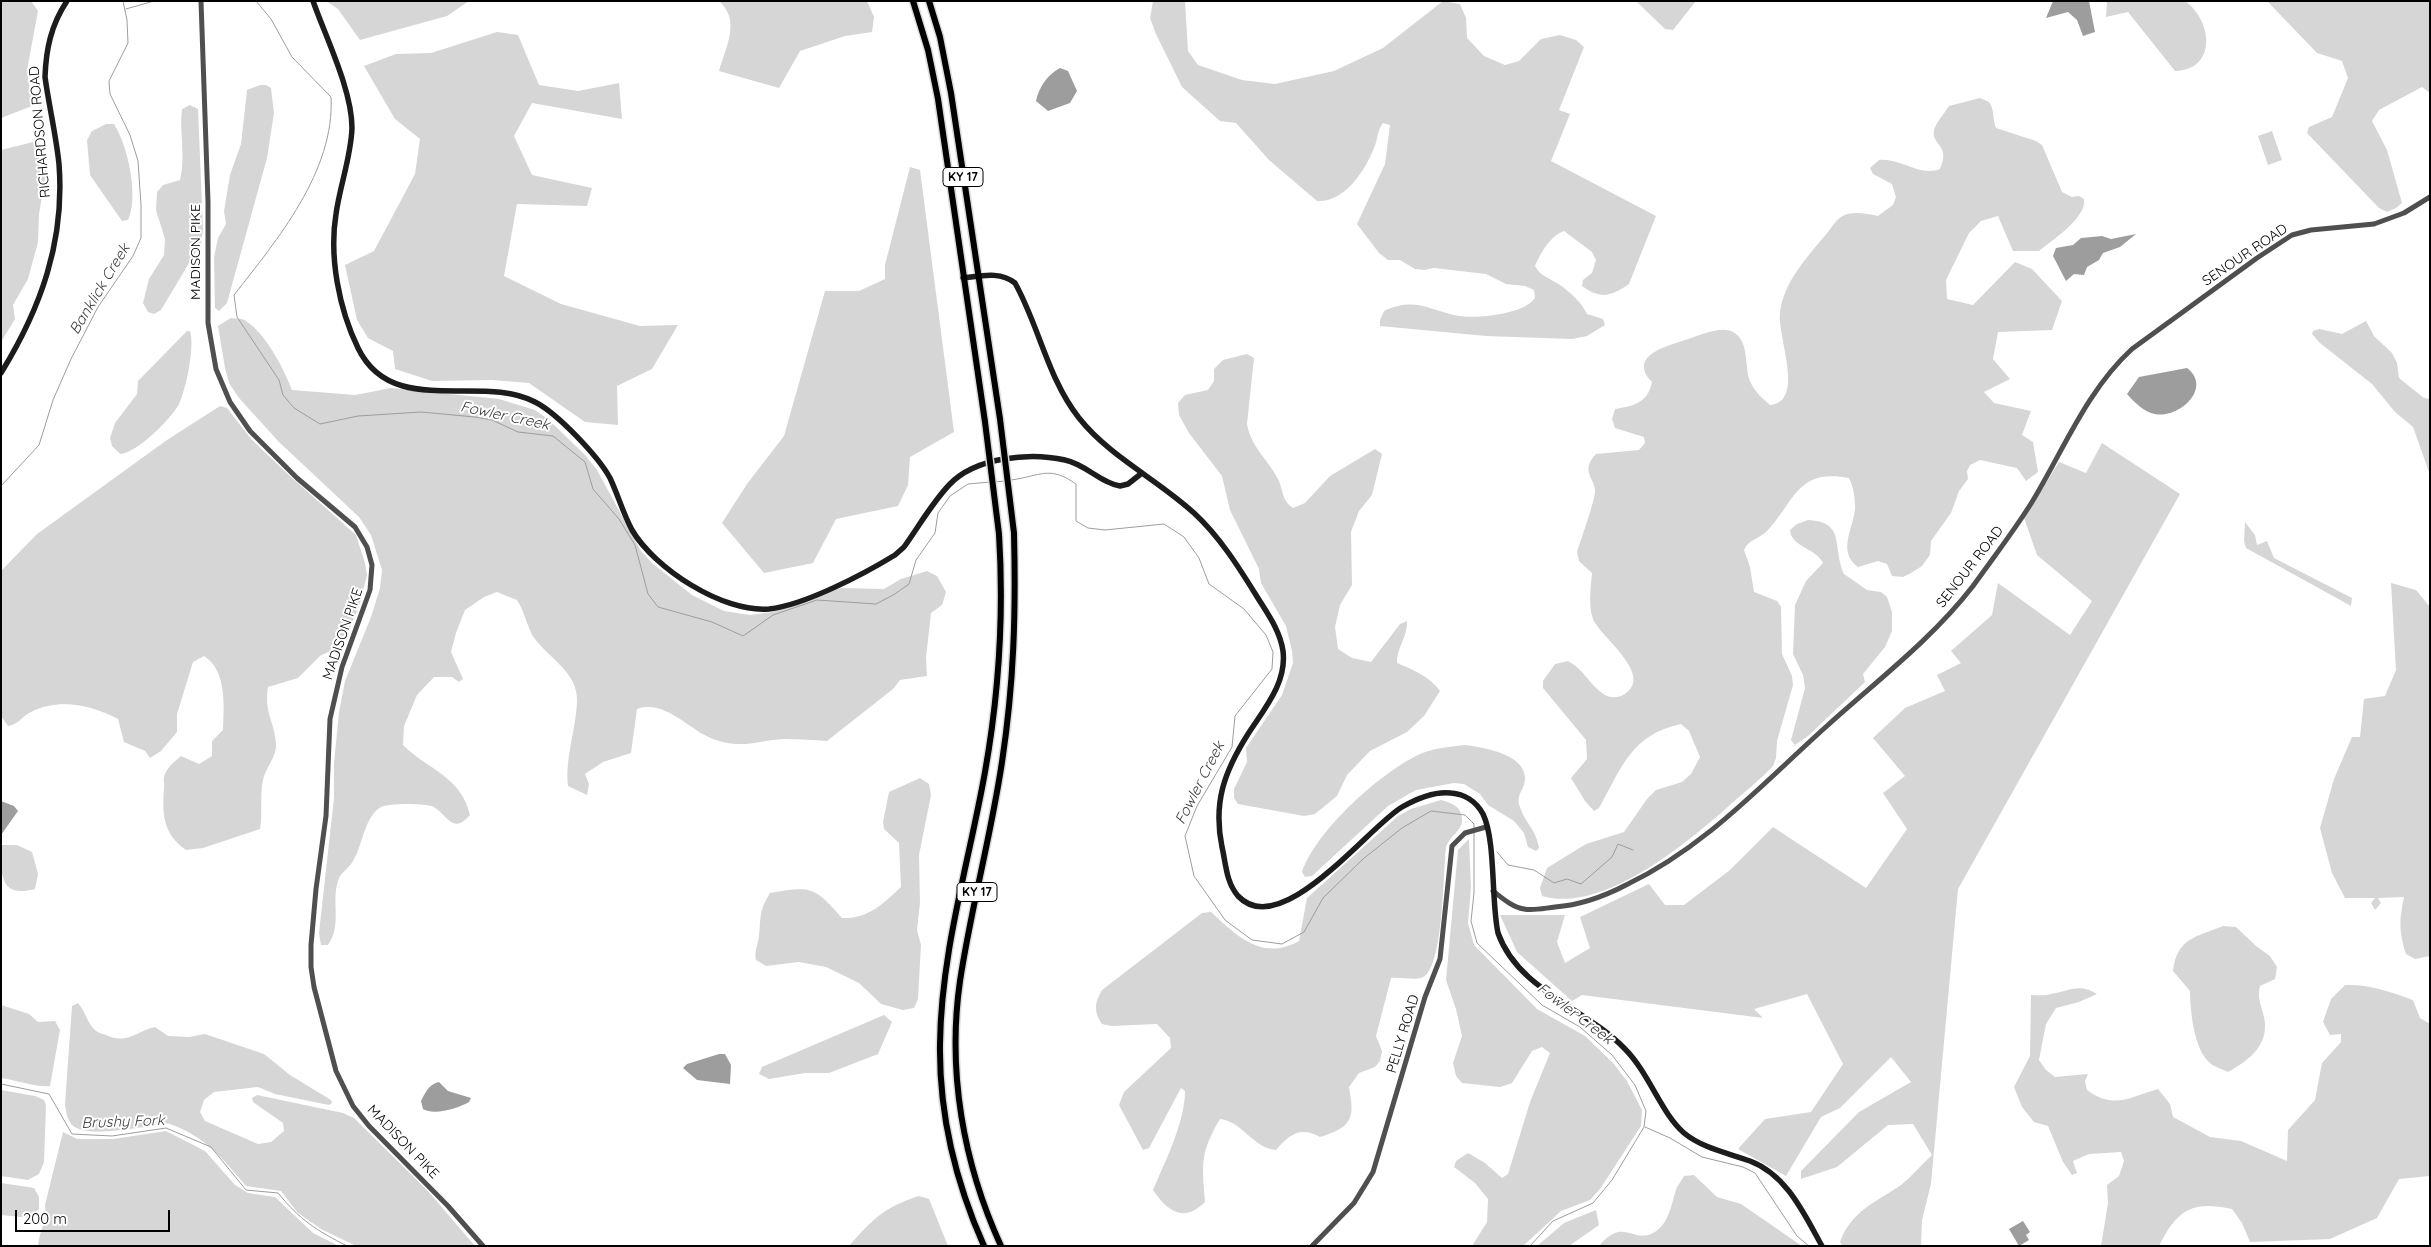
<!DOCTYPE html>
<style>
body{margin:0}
#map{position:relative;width:2431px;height:1247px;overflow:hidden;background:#fff;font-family:Quicksand,sans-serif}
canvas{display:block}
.frame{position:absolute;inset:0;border:2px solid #000;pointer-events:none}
.scale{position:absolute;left:15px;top:1210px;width:155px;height:22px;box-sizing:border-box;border:2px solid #000;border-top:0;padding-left:6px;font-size:15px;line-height:18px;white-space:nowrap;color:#000;-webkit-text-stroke:4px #fff;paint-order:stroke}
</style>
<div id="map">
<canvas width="2431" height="1247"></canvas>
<div class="frame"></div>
<div class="scale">200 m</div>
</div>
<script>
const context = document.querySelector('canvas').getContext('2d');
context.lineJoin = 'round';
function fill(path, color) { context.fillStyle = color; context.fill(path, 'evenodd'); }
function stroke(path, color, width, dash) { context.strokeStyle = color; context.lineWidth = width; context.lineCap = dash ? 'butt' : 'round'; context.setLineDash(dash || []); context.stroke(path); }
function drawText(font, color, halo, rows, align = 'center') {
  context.font = font + ' Quicksand,sans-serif'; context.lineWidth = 4; context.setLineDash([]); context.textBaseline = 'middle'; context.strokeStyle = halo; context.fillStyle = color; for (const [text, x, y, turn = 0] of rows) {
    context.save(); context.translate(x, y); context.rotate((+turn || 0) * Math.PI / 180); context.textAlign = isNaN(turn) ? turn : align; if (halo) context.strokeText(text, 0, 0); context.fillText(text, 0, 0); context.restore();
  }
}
const green = new Path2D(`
 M1 1H31L38 11 27 70 32 106 1 118Z
 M326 1H469L447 16 360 40 338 9Z
 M719 1H867L874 17 872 32 845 36 800 51 779 88 719 71C726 46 741 21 719 1Z
 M1153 1H1185L1188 51 1198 65 1242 80 1275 84 1334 71 1383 48 1443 1 1460 4 1466 18 1467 38 1484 56 1505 65 1519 61 1541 39 1560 35 1576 40 1584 47 1559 110 1570 114 1551 161 1656 216 1629 284C1610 297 1600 299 1582 286L1583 280 1592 273 1596 260 1592 252 1564 231C1551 235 1540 254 1535 266 1541 277 1550 278 1560 285 1570 292 1582 303 1587 314L1603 319 1605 325 1587 336 1572 339 1486 336 1380 326V320L1384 311C1416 296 1430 311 1459 316 1477 319 1525 314 1535 298L1534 290 1525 286 1506 284 1486 274 1434 268 1424 270 1415 269 1400 260H1388L1379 253 1357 224 1385 164 1390 125 1383 123C1377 131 1378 139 1374 148 1365 171 1344 203 1317 201L1269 160 1236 123 1220 121 1182 87 1156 34 1150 18Z
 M1636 1H1696L1673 30 1665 29Z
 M2107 1H2185C2213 21 2217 70 2175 71L2128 12 2106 17Z
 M2267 1H2430V93L2422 87 2379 110 2372 121 2387 150 2402 203 2396 208 2387 212 2379 208 2307 133 2309 127 2332 117 2348 78 2342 61 2317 53Z
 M497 32 518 35 539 85 578 91 619 83 622 119 532 103 514 136 532 175 592 188 587 206 517 204 504 276 561 304 640 326 678 325 652 369 617 386 618 425 585 422 529 383 492 380 432 381 395 369 393 351 368 338 357 320 345 265 374 251 415 174 420 139 395 119 364 66 396 54 431 53Z
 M260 85H266L271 88 274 113 267 158 227 303 219 311 215 308 214 257 218 238 226 224 224 211 230 175 241 144 247 90Z
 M1980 98 1989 102C1995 110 1992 119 1996 128L2036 141 2042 145 2062 192 2072 197 2079 196 2084 199C2087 218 2052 240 2039 251H2013L1998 216 1981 221 1969 233 1946 280 1947 299 1973 305 2015 262 2032 269 2062 301 2052 330 1998 332 1993 359 2010 379 1984 392 1994 403 2031 411 2022 435 2033 442 2038 472 2026 481 2017 468 1980 460 1970 465 1967 471 1968 479 1959 491 1951 513 1931 541 1930 555 1922 566 1911 573 1903 577 1892 576 1887 564 1878 561 1858 567C1837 552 1853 529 1855 509 1855 497 1854 489 1849 478 1797 468 1795 501 1767 531 1759 539 1749 539 1744 550L1750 567 1754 592 1777 601 1781 607 1782 654 1792 676 1793 685 1777 741 1776 758 1773 766C1760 780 1744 792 1730 805 1687 843 1603 914 1542 896L1540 888 1547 868 1586 844 1624 832 1647 799 1656 790 1682 782 1691 774 1700 757 1689 731 1681 724C1631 735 1622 767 1599 808L1594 811 1585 801 1571 778 1587 759 1586 740 1543 688V681L1555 664 1568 661C1584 669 1590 686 1605 695 1610 698 1618 698 1623 695 1657 676 1599 636 1593 619 1588 606 1591 586 1592 573L1579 561 1577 552C1580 542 1596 498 1595 490 1594 477 1580 471 1596 454L1639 450 1645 443 1644 437 1615 428 1612 419 1615 409C1633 406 1648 403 1652 382 1627 356 1667 346 1685 340 1698 336 1721 325 1733 332 1750 341 1744 367 1750 381 1754 391 1762 398 1770 405 1806 402 1777 336 1780 313 1783 282 1809 255 1828 232 1832 227 1836 220 1841 217 1852 210 1867 214 1878 216L1893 205 1896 197 1892 184 1873 174 1870 168 1879 160C1901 158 1919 177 1940 169 1951 144 1931 145 1934 131 1935 123 1945 113 1949 106Z
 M190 105 198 109 203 230 201 243 161 310 154 314 148 312 143 303 149 279 164 255 165 239 156 210 157 192 163 185 180 180C186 157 179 132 182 109Z
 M106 124H114C128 146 139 197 128 220L122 221 90 175 87 140 92 131Z
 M2272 131 2282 160 2268 165 2258 136Z
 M37 141 43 149 47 166 39 214 38 242 28 279 13 305 15 319 1 342V150Z
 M910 167 920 170 954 432 910 457 908 485 898 506 836 519 813 563 764 573 722 523 747 484 784 436 825 291H859L885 279V265Z
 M231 318C236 319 243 318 246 321 266 334 284 369 292 390L355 395 391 388 499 399 535 410 549 420 585 455 597 470 641 551 652 563 692 595 724 611 750 615 772 612 841 588 884 589 901 579 927 571 937 576 946 592 942 605 931 613 926 658 927 676 900 680 893 689 827 741C813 740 799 739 785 739 756 740 744 750 713 739 689 730 665 699 637 709L631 753 603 762 585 774 589 784 587 795 568 786C565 757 576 730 577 701 578 673 550 659 535 639 527 628 525 612 517 600L497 592 484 597 465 610 456 633 451 652 463 679 459 682 452 677H434L417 695 404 726 403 745C428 770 461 776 470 815 453 835 448 816 434 807 427 803 388 803 381 807 364 817 363 845 353 861 350 867 341 873 339 878 330 900 343 924 328 945H321L319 933 334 798V763L339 712 345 681 371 617 380 588 382 570 371 535 359 517 279 442 239 398 229 383 225 368 218 326Z
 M2366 321 2374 336 2392 353 2397 363 2399 378 2424 398 2430 399V475L2413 427 2395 412 2372 384 2320 343 2312 334 2313 331 2319 329 2342 334Z
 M187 331H190C195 347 186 389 179 404 171 419 137 453 120 454L112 446 110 438 115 423 137 394 138 381Z
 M1247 354 1254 358 1247 424C1251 448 1269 460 1279 481 1283 492 1283 502 1293 508L1305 503 1330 476 1375 449 1382 454 1372 495 1359 511 1351 532 1352 585 1340 605 1335 627 1338 649 1352 658 1371 662 1400 624 1407 621C1408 636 1396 649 1397 663 1414 670 1430 677 1440 691L1424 716 1407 732 1370 751 1347 775 1337 796 1315 814 1304 816 1238 804 1234 798V789L1247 762 1246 748 1282 695 1293 663 1292 651 1286 626 1261 583 1259 569 1230 510 1222 476 1189 433 1179 415 1178 403 1185 395 1208 390 1214 381V369L1223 360Z
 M220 406 227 408 252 440 291 477 356 535 365 563 367 575 359 607 342 645 320 656 298 678 268 687C264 713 274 720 276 743 277 755 268 765 264 776 259 793 263 811 260 829L203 848 186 850C163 834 162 814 164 788 165 785 163 780 164 777 166 768 175 761 181 756L199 764 212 756V741L223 730C224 707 227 670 204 656L193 662 177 714V732L161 751 150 758 145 751 124 742 118 719C91 705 59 698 31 712 22 716 18 725 8 726L1 716V571L37 534 167 440Z
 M2102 443 2180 494 1958 889 1931 1184 1922 1220 1921 1246H1842L1840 1242C1852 1210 1875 1203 1901 1185 1912 1176 1921 1165 1932 1155L1913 1124 1888 1125 1837 1167 1801 1179V1171L1859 1112 1911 1082 1891 1057 1840 1108 1821 1117 1786 1176 1738 1149 1765 1119 1811 1112 1843 1064 1807 994 1754 1009 1763 1018 1582 995 1572 1001 1517 952 1500 915H1565L1557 942 1565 963 1590 948 1580 917 1649 884 1665 905H1684L1730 870 1773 827 1866 888 1907 829 1883 793 1905 776 1873 738 1905 708 1945 691 1937 675 1961 663 1951 651 1992 615 1998 583 2070 635 2092 601 2037 555 2024 518 2059 462 2086 473Z
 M1808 520C1846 522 1832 546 1844 574L1867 590 1881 592 1887 597 1892 612V631L1885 647 1863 674 1865 682 1808 736 1795 745 1791 740 1805 688 1803 675 1793 654 1795 605 1806 581 1823 563C1816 548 1791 547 1790 530L1797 524Z
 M2245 522 2255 535 2257 545 2267 541 2274 558 2352 598 2351 606 2246 548 2244 541Z
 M2391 583 2416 590 2430 607V956L2415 959 2406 954C2399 932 2399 920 2404 897L2378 898 2381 903 2375 910 2371 903 2375 898H2345L2332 873 2320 828 2334 779 2352 737H2360L2364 699 2385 696 2396 670Z
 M1465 745C1482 747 1525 754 1525 778 1525 790 1515 795 1520 807 1525 823 1536 829 1539 848L1536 851 1528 847 1524 833 1514 821 1488 805 1480 794 1464 784 1454 783 1416 790 1388 806 1312 876 1305 877 1302 872C1316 831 1378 775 1416 756 1431 748 1449 747 1465 745Z
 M920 778 929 784 931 795 919 855 920 903 917 930 921 945 918 999 914 1008 903 1010 881 1004 859 983 826 967 799 962 766 966 756 960C754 951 758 945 759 936 761 916 759 911 770 893 811 886 814 886 842 918 868 919 883 904 901 887L899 843 884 829 883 822 889 792Z
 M1441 800C1452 803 1462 807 1462 819 1463 831 1448 837 1446 848 1443 869 1444 973 1421 978 1413 980 1400 977 1391 978L1376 1036 1382 1051 1380 1061 1375 1067 1359 1073 1349 1087C1355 1119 1352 1127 1320 1137 1300 1126 1289 1135 1276 1150 1253 1148 1243 1122 1220 1119 1200 1153 1202 1163 1205 1202 1184 1223 1168 1212 1153 1190 1165 1162 1185 1122 1185 1091L1181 1088 1149 1148 1143 1150 1119 1105 1124 1092 1171 1048 1170 1038 1157 1024 1112 1026 1102 1024C1093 1010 1095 1003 1102 990L1202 913 1211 912C1236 935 1262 962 1299 941L1307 898 1398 816 1411 809Z
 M1469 839 1471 887 1468 923 1474 945 1537 1009 1585 1036 1613 1063 1627 1081 1642 1110 1641 1126 1600 1189 1590 1200 1561 1211 1523 1246H1472L1487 1222 1488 1199 1475 1183 1454 1167 1456 1161 1468 1153 1485 1163 1502 1178 1508 1174 1530 1102 1550 1053 1542 1047 1532 1051 1512 1083 1500 1087 1462 1083 1456 1076 1453 1063 1462 1036 1456 1009 1446 980 1458 850Z
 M1 845H17L32 852 38 874 35 889C0 898 1 876 1 845Z
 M2223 926 2236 927 2256 946 2270 956 2277 967 2275 979 2260 986C2257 998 2261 1005 2264 1017 2270 1044 2250 1060 2228 1072 2223 1069 2214 1067 2210 1063 2194 1050 2190 1010 2190 991L2173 971C2177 938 2196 937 2223 926Z
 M2345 985C2369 984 2391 992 2413 1000L2420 1018 2430 1024V1176L2399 1179 2377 1218 2330 1239 2250 1242 2242 1223 2232 1209C2192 1200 2177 1210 2159 1246H2101L2108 1203 2107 1185 2119 1176 2124 1161 2121 1152 2089 1154 2073 1161 2077 1173 2072 1175 2063 1162 2048 1126 2034 1122 2022 1107 2014 1087 2030 1056 2031 995C2038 995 2045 996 2051 994 2071 991 2078 983 2097 994L2079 1002 2056 1008 2046 1024 2039 1060 2046 1070 2055 1077 2088 1074 2085 1081 2087 1090C2114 1110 2130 1097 2158 1089L2170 1104 2173 1117 2210 1137 2241 1141 2287 1161 2288 1130 2315 1100 2322 1063 2341 1042V1034L2330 1035 2323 1022 2331 999Z
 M78 1003C85 1011 88 1024 95 1030 98 1033 103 1034 106 1035 126 1045 137 1031 155 1027L168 1036 189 1037 205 1034 264 1054 290 1075 331 1100 332 1103 329 1105 275 1094 258 1087 214 1092 204 1100 200 1112 205 1121 258 1144 271 1142 284 1131 283 1123 253 1102 252 1098 257 1095 343 1113 354 1118 427 1190 475 1246H356L321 1229 298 1213 281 1191 246 1186C222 1158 206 1137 170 1124 164 1122 157 1125 151 1126 134 1128 85 1138 72 1125 67 1119 66 1111 65 1104L72 1006Z
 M1 1005 29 1014 38 1022 55 1021 60 1030 50 1086C39 1088 15 1080 1 1078Z
 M884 1015 892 1022 878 1054 829 1073H805L769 1079 759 1074 762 1067Z
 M1 1090 35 1096 44 1100 46 1105 44 1162 39 1174 28 1180 1 1176Z
 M166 1131 205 1151 235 1185 248 1193 275 1197 313 1233 339 1246H38C39 1231 48 1219 45 1205L63 1132 77 1139H113Z
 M1694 1175 1717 1197 1741 1204 1802 1246H1599C1604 1240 1610 1234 1618 1232 1633 1229 1645 1247 1664 1223 1670 1214 1672 1203 1675 1193 1676 1187 1681 1182 1684 1176Z
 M1 1183 34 1188 39 1197V1209L30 1218 1 1215Z
 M919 1196 929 1199 948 1246H849C873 1219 884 1207 919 1196Z
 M1596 1210 1599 1225 1569 1246H1537L1564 1223Z`);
const water = new Path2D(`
 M2053 1H2089L2095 32 2083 36 2077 20 2068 12 2046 18Z
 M1060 68 1068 71 1077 91 1070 103 1048 111 1036 101C1039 87 1047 75 1060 68Z
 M2136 234 2120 247 2103 253 2099 260 2087 267 2084 275 2074 274 2066 281 2053 256 2056 248 2073 245 2081 238 2102 236 2111 239Z
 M2187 368C2213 388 2179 419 2155 414 2144 412 2134 402 2127 394L2139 377Z
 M1 801 14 806 18 811 1 835Z
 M719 1054H725L731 1065 730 1084 697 1080 683 1068 687 1064Z
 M439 1082 448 1091 471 1098 469 1102C459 1108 434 1116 423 1109L421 1101C425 1093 429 1084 439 1082Z
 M2023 1221 2030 1232 2026 1235 2029 1240 2019 1246 2009 1229Z`);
const stream = new Path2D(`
 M256 1 271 19 292 57 331 97C335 171 277 240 234 295L237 317 279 380 283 395 294 408 320 424 358 416 421 412 475 417 492 420 518 432 553 436 585 462 593 489 619 519 635 545 648 594 658 607 712 622 743 636 773 615 817 600 876 604 895 594 909 584 916 560 935 533 938 513 950 496 968 484 990 482
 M126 9 154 1
 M1011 480C1041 476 1049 465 1076 484V521L1088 528 1105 530 1164 524 1184 537 1199 558 1209 584 1244 609 1266 635 1273 652 1272 669 1235 716 1232 747 1197 806 1185 836 1194 876 1225 920 1252 940 1282 944 1304 932 1323 898 1363 859 1402 828 1431 811 1465 815 1474 824V829
 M994 482 1005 481
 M1 486 39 445 53 400 71 359 98 307 133 256 141 238V205L138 161 130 135 110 94 109 81 128 43 127 20 123 1
 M1474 833V893L1471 921 1477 943 1542 1005 1580 1027 1612 1055 1635 1085 1646 1111 1644 1127 1612 1180 1593 1203 1553 1221 1530 1246
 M1497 852 1508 865 1534 870 1554 883 1567 879 1581 884 1612 857 1618 844 1633 850
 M1 1084 49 1094 72 1134 112 1136 166 1128 211 1147 246 1190 278 1193C300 1220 316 1230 347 1246
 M1645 1127 1670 1138 1702 1157 1743 1167 1755 1173 1797 1236 1809 1246`);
const tertiary = new Path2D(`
 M201 1 208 202V323L216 369 230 402 250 431 297 478 355 527 367 547 372 565 370 590 342 667 330 719 326 816 316 889 311 945V967L314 987 336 1071 353 1106 369 1126 448 1206 483 1246
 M1493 891C1502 898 1512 907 1524 909 1533 911 1545 908 1555 907 1581 905 1603 897 1626 885 1706 847 1763 783 1828 725 1878 680 1932 639 1973 586 1993 558 2014 531 2032 502 2063 451 2087 390 2132 349L2257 258 2292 235 2311 230 2374 224 2404 213 2430 197
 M1312 1246 1354 1203 1373 1172 1425 997 1440 959 1452 846 1465 833 1486 827`);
const secondary = new Path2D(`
 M313 1C326 38 352 90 352 128 351 157 340 185 336 214 329 257 339 309 358 348 392 419 482 373 535 402 557 413 598 456 610 478 618 495 623 513 632 530 654 568 723 613 769 609 805 605 864 574 895 555L904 547C919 526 932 503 949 485 975 457 1030 452 1065 460 1085 464 1101 483 1120 486L1128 484 1142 473
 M963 278C981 276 1000 271 1015 283 1039 326 1048 379 1079 418 1110 457 1157 479 1194 513 1219 536 1238 566 1256 595 1267 613 1280 630 1283 651 1287 683 1264 709 1248 734 1224 772 1213 803 1222 847 1226 864 1226 882 1238 896 1281 942 1368 827 1402 807 1416 799 1434 791 1451 793 1464 794 1476 801 1483 814 1496 841 1491 901 1498 933 1518 990 1586 1008 1625 1049 1649 1073 1661 1113 1684 1133 1702 1148 1728 1153 1750 1161 1787 1175 1804 1214 1822 1246
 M1 373C41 308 65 241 59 164 56 135 49 106 45 77 46 49 51 25 67 1`);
const primary = new Path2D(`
 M913 1 928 50 938 99 985 422
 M929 1 940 37 951 93 1000 419
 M984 1246C956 1183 939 1113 940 1044 941 952 969 862 985 772 999 693 1004 614 999 534
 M1001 1246C963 1163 947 1071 960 981 971 908 991 836 1002 762 1014 683 1016 613 1014 533`);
const primaryBridge = new Path2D(`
 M1000 419 1014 533
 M985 422 999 534`);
const shields = [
 [963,177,40],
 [977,892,40]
];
const shieldNames = [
 ["KY 17",963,177],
 ["KY 17",977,892]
];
const streetNames = [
 ["RICHARDSON ROAD",40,132,-95],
 ["MADISON PIKE",196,252,-90],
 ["SENOUR ROAD",2245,255,-34],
 ["SENOUR ROAD",1970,567,-52],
 ["MADISON PIKE",343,634,-71],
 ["PELLY ROAD",1403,1034,-73],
 ["MADISON PIKE",403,1142,46]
];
const waterNames = [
 ["Banklick Creek",100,289,-59],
 ["Fowler Creek",505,416,12],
 ["Fowler Creek",1200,783,-63],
 ["Fowler Creek",1575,1014,37],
 ["Brushy Fork",123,1122,-2]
];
fill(green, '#d6d6d6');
fill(water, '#9d9d9d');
stroke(stream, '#9d9d9d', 1);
stroke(primary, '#dbdbdb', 9);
stroke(tertiary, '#4f4f4f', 5);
stroke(secondary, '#1c1c1c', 5.5);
stroke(primary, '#000', 6);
stroke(primaryBridge, '#dbdbdb', 9, []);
stroke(primaryBridge, '#000', 6);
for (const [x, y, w] of shields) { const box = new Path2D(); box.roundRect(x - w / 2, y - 9.5, w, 19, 4); context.fillStyle = '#fff'; context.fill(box); stroke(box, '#000', 1); }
drawText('bold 12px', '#000', null, shieldNames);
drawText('14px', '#000', '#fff', streetNames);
drawText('italic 15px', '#3e3e3e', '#fff', waterNames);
</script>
